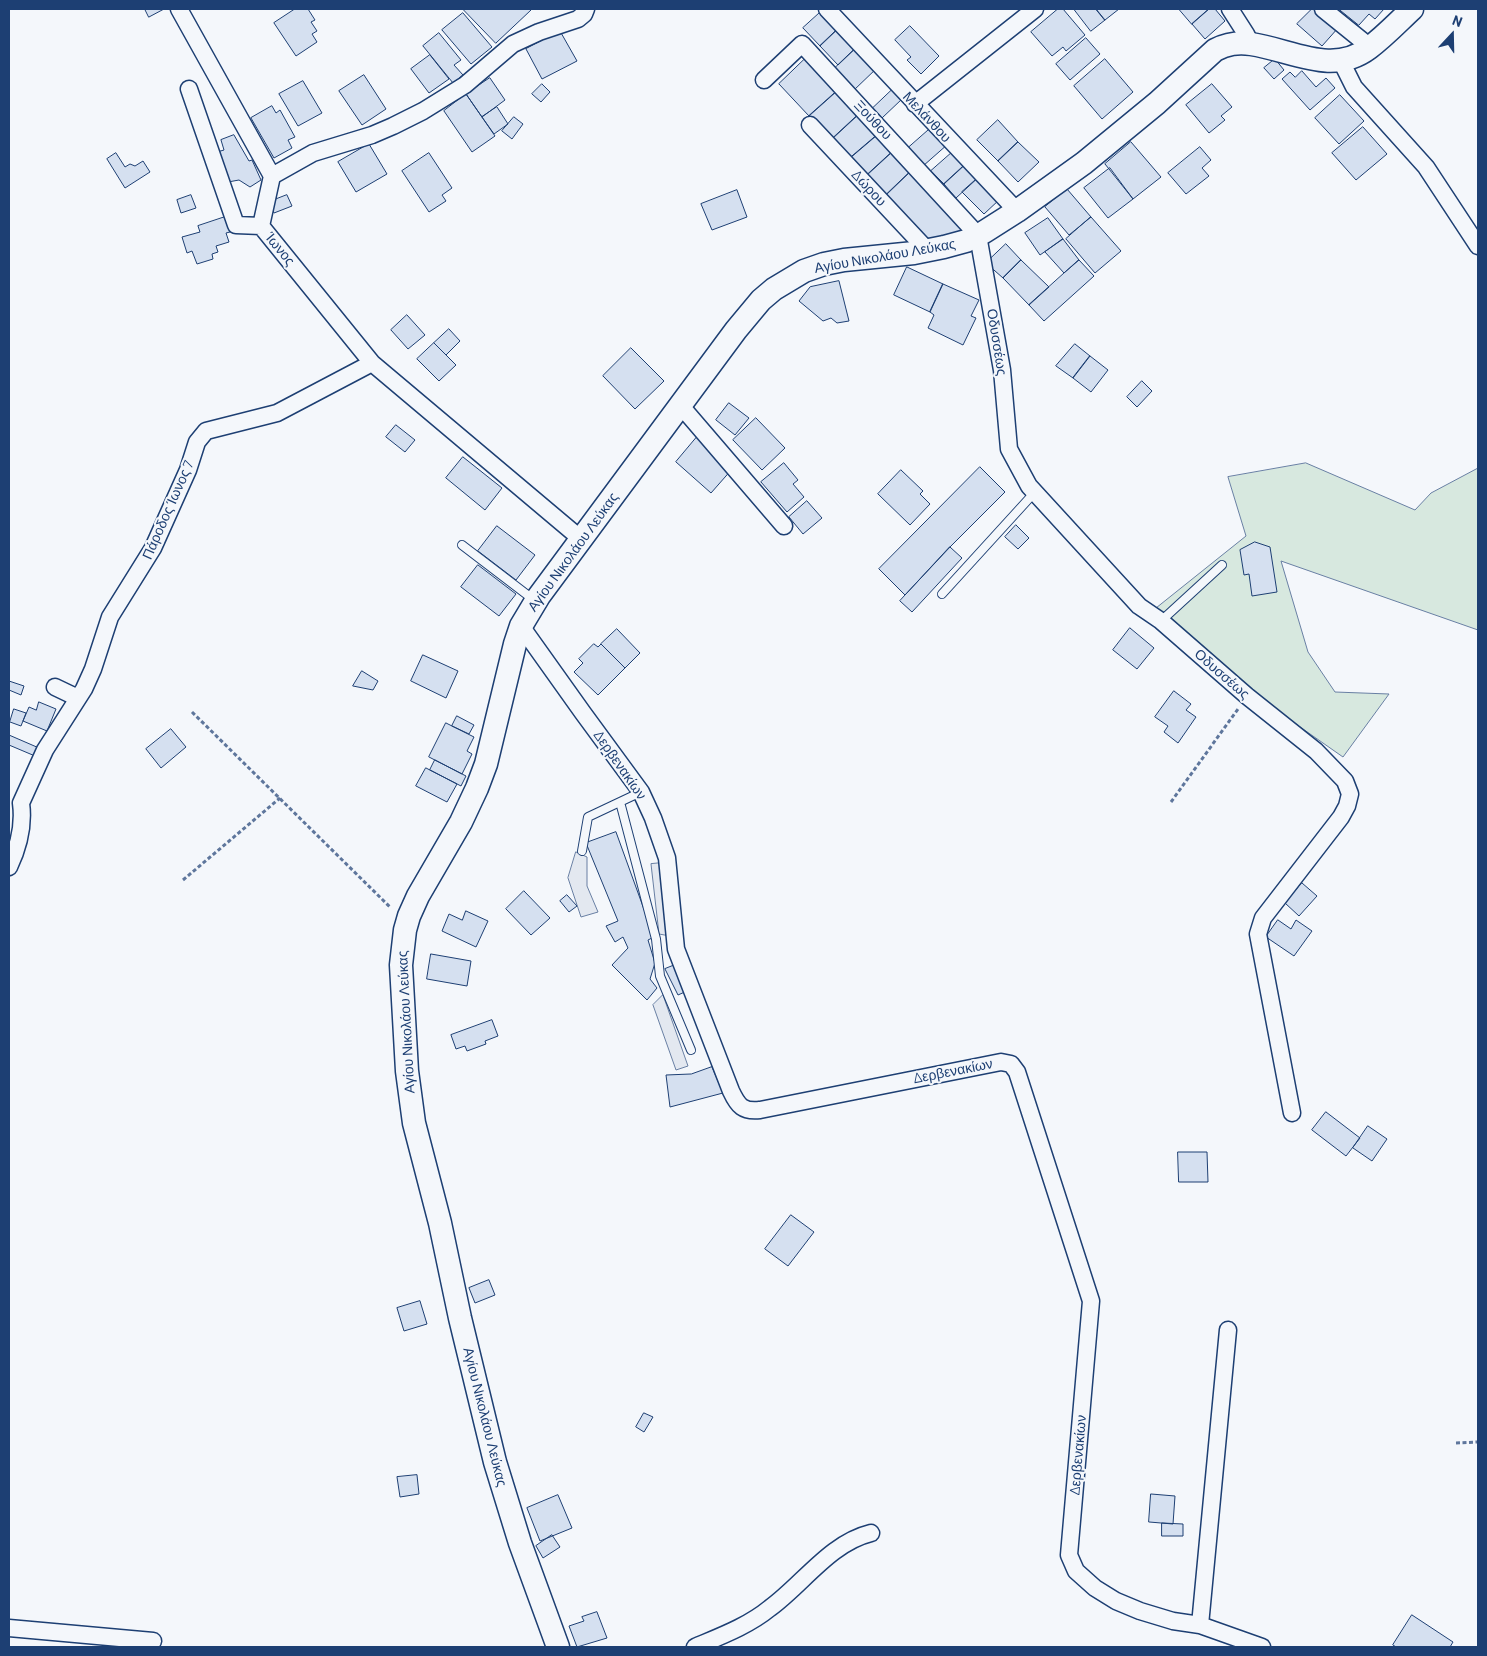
<!DOCTYPE html>
<meta charset="utf-8">
<style>
body{margin:0}
#map{position:relative;width:1487px;height:1656px;overflow:hidden;background:#f4f7fb;font-family:Barlow,sans-serif}
canvas{display:block}
.frame{position:absolute;inset:0;border:10px solid #1d3f73;pointer-events:none}
.north{position:absolute;left:1427px;top:10px;width:50px;height:50px;-webkit-text-stroke:4px #f4f7fb;paint-order:stroke;rotate:21deg;font-size:14px;font-weight:700;line-height:20px;text-align:center;color:#1d3f73}
.north::after{content:'';display:block;margin:auto;width:18px;height:22px;background:#1d3f73;clip-path:polygon(50% 0,100% 100%,50% 72%,0 100%)}
</style>
<div id="map">
<canvas width="1487" height="1656"></canvas>
<div class="frame"></div>
<div class="north">N</div>
</div>
<script>
const context = document.querySelector('canvas').getContext('2d');
context.lineJoin = 'round';
function fill(path, color) { context.fillStyle = color; context.fill(path, 'evenodd'); }
function stroke(path, color, width, dash) { context.strokeStyle = color; context.lineWidth = width; context.lineCap = dash ? 'butt' : 'round'; context.setLineDash(dash || []); context.stroke(path); }
function drawText(font, color, halo, rows, align = 'center') {
  context.font = font + ' Barlow,sans-serif'; context.lineWidth = 4; context.setLineDash([]); context.textBaseline = 'middle'; context.strokeStyle = halo; context.fillStyle = color; for (const [text, x, y, turn = 0] of rows) {
    context.save(); context.translate(x, y); context.rotate((+turn || 0) * Math.PI / 180); context.textAlign = isNaN(turn) ? turn : align; if (halo) context.strokeText(text, 0, 0); context.fillText(text, 0, 0); context.restore();
  }
}
const green = new Path2D(`
 M1306 463 1415 510 1431 493 1478 468V630L1281 561 1308 652 1335 692 1389 694 1343 757 1240 685 1156 608 1246 536 1228 477Z`);
const parking = new Path2D(`
 M576 852 587 857V886L598 912 581 917 568 878Z
 M662 863 670 936 659 934 651 864Z
 M663 995 688 1066 676 1070 653 1005Z`);
const building = new Path2D(`
 M145 9H164L149 17Z
 M295 9H308L315 20 311 22 317 31 312 34 317 42 296 56 274 23Z
 M463 9H529L531 10 496 43Z
 M824 9 841 26 820 46 803 28Z
 M1058 9H1063L1085 35 1066 51 1063 47 1052 56 1031 32Z
 M1074 9H1096L1105 20 1091 31Z
 M1096 9H1119L1105 20Z
 M1179 9H1209L1192 24Z
 M1209 9H1215L1225 21 1205 39 1192 24Z
 M1312 9H1317L1338 28 1322 46 1297 24Z
 M1339 9H1384L1375 19 1369 14 1359 25Z
 M463 13 492 47 471 64 442 30Z
 M841 26 858 46 838 65 820 46Z
 M910 26 939 56 921 74 907 60 911 57 895 40Z
 M560 31 577 61 542 79 526 49Z
 M439 33 461 60 454 65 463 75 453 83 423 46Z
 M1086 38 1100 54 1070 80 1056 64Z
 M858 46 878 67 853 91 833 70Z
 M430 55 449 79 429 93 411 69Z
 M806 58 837 91 809 116 779 84Z
 M1105 59 1133 92 1102 119 1074 86Z
 M1275 59 1284 70 1274 79 1264 68Z
 M1302 71 1316 87 1326 78 1335 88 1310 110 1282 79 1290 72 1295 77Z
 M364 75 386 109 362 125 339 91Z
 M490 78 505 100 482 117 466 94Z
 M303 81 322 113 298 126 279 94Z
 M542 84 550 92 541 102 532 94Z
 M1212 84 1232 107 1221 116 1225 120 1209 133 1186 105Z
 M893 89 902 99 882 118 873 108Z
 M837 91 858 115 831 140 809 116Z
 M466 94 495 136 472 152 444 111Z
 M1340 95 1364 121 1339 144 1315 118Z
 M272 106 276 113 280 110 295 137 288 140 292 148 274 158 251 118Z
 M497 107 508 124 494 134 482 117Z
 M858 115 876 136 849 159 831 140Z
 M514 117 523 124 512 139 502 131Z
 M998 120 1018 142 998 161 977 140Z
 M932 127 948 144 923 166 907 149Z
 M1363 127 1387 154 1356 180 1332 153Z
 M234 135 249 161 252 160 261 180 250 187 239 180 228 182 217 152 224 150 221 140Z
 M876 136 891 153 866 176 849 159Z
 M1018 142 1039 162 1018 182 998 161Z
 M1131 142 1161 177 1133 199 1105 164Z
 M369 144 387 174 356 192 338 162Z
 M1200 147 1211 160 1202 168 1209 176 1186 194 1168 173Z
 M956 149 968 162 944 184 931 171Z
 M116 153 125 167 130 164 135 166 143 161 150 172 125 188 107 159Z
 M429 153 452 188 442 195 446 201 429 212 402 171Z
 M891 153 910 172 885 196 866 176Z
 M968 162 981 175 956 198 944 184Z
 M1110 168 1133 199 1108 218 1084 188Z
 M910 172 963 230 927 241 885 196Z
 M979 177 1000 199 984 214 962 192Z
 M1067 189 1091 217 1069 235 1045 207Z
 M737 190 747 217 712 230 701 204Z
 M191 195 196 208 181 213 177 200Z
 M287 195 292 206 274 213 269 202Z
 M225 217 230 232 226 233 229 242 216 246 218 252 212 254 213 259 197 264 192 251 187 253 182 237 200 232 198 226Z
 M1091 217 1121 251 1095 273 1066 239Z
 M1048 218 1063 239 1040 255 1025 233Z
 M1063 239 1079 260 1064 273 1045 252Z
 M1006 244 1021 260 1003 278 986 263Z
 M1021 260 1049 287 1029 305 1003 278Z
 M1079 260 1094 276 1044 321 1029 305Z
 M907 267 943 284 930 312 894 295Z
 M839 281 849 321 837 323 831 318 823 321 799 301 810 287Z
 M943 284 979 300 971 316 976 318 963 345 928 328 934 315 930 312Z
 M407 315 425 335 408 349 391 330Z
 M449 329 460 341 446 355 434 343Z
 M434 343 456 365 439 381 417 359Z
 M1075 344 1090 356 1073 378 1056 366Z
 M631 348 664 381 635 409 603 376Z
 M1090 356 1108 370 1091 392 1073 378Z
 M1142 381 1152 391 1137 407 1127 397Z
 M729 403 749 418 735 435 716 420Z
 M756 418 785 448 762 470 733 440Z
 M396 425 415 440 405 452 386 437Z
 M697 437 733 468 711 493 676 462Z
 M463 457 502 488 485 510 446 478Z
 M784 463 798 480 793 484 804 497 787 512 761 482Z
 M980 467 1005 492 950 547 905 595 879 569Z
 M901 470 923 491 920 494 930 504 910 525 878 494Z
 M807 501 822 518 803 534 789 517Z
 M1016 525 1029 538 1018 549 1005 537Z
 M497 526 535 555 516 580 478 551Z
 M1255 542 1270 547 1277 592 1252 596 1249 574 1244 575 1240 550Z
 M950 547 962 558 912 612 900 601Z
 M478 565 516 594 499 616 461 587Z
 M1130 628 1154 648 1137 669 1113 650Z
 M617 629 640 653 625 668 601 644Z
 M594 644 598 647 601 644 625 668 598 695 574 672 583 663 579 659Z
 M423 655 458 671 446 698 411 681Z
 M362 671 378 681 373 690 353 686Z
 M9 681 24 686 21 695 9 690Z
 M1174 691 1191 704 1186 710 1196 717 1178 743 1164 732 1168 726 1155 717Z
 M39 702 56 709 47 731 23 721 29 707 36 710Z
 M14 709 26 713 21 726 10 722Z
 M457 716 474 725 469 734 452 726Z
 M446 723 474 737 467 751 472 754 462 774 429 757Z
 M171 729 186 747 161 768 146 749Z
 M9 735 39 748 35 756 9 745Z
 M435 760 466 776 461 786 430 770Z
 M426 768 457 784 447 802 416 786Z
 M616 832 654 937 648 940 655 963 650 979 657 988 647 1000 612 965 628 948 623 937 615 942 606 926 618 921 586 843Z
 M1302 883 1317 896 1299 916 1285 903Z
 M524 891 550 918 531 935 506 909Z
 M567 895 577 906 569 912 560 901Z
 M466 911 488 921 476 947 442 931 449 914 462 920Z
 M1278 920 1291 929 1296 920 1312 931 1294 956 1266 937Z
 M431 954 471 961 467 986 427 979Z
 M675 965 687 991 678 995 665 969Z
 M492 1020 498 1036 485 1041 486 1044 467 1051 465 1046 456 1049 451 1035Z
 M712 1067 723 1093 670 1107 666 1075 691 1074Z
 M1326 1112 1360 1138 1346 1156 1312 1130Z
 M1368 1126 1387 1139 1372 1161 1353 1148Z
 M1178 1152H1207L1208 1182H1179Z
 M791 1215 814 1232 788 1266 765 1249Z
 M489 1280 495 1295 475 1303 469 1288Z
 M420 1301 427 1324 404 1331 397 1308Z
 M644 1413 653 1417 644 1432 636 1427Z
 M417 1475 419 1494 400 1497 397 1477Z
 M1151 1494 1175 1496 1173 1524 1149 1522Z
 M558 1495 572 1528 540 1541 527 1508Z
 M1162 1523 1183 1524V1536H1162Z
 M552 1535 560 1547 543 1558 536 1546Z
 M597 1612 607 1638 577 1647 569 1626 584 1621 582 1617Z
 M1412 1615 1453 1642 1450 1647H1396L1393 1645Z`);
const path = new Path2D(`
 M192 712 391 908
 M1171 802 1238 709
 M183 880 280 798
 M1456 1443 1478 1442`);
const service = new Path2D(`
 M462 545 534 600
 M942 594 1035 492
 M1161 621 1222 565
 M620 802 656 939 660 976 691 1050
 M582 851 588 817 641 792`);
const minor = new Path2D(`
 M179 9 272 176
 M827 9 1017 211
 M1230 9 1246 34 1251 44
 M1323 9 1370 47
 M1341 61 1354 87 1426 167 1478 246
 M764 80 802 44 974 231 979 241 1002 370 1009 449 1029 486 1139 606 1161 621 1247 696 1316 751 1345 781 1350 794 1347 806 1341 817 1263 918 1258 934 1292 1113
 M189 89 236 225 261 226
 M915 104 1035 9
 M810 125 928 251
 M681 406 784 526
 M581 539 372 363 261 226 272 176 313 153 372 135 393 126 423 111 465 85 513 44 539 32 578 19 584 14 586 9
 M521 626 583 713 641 792 653 818 667 858 676 949 731 1091C738 1106 743 1112 760 1110L1001 1062 1011 1064 1017 1072 1091 1301 1069 1555 1076 1571 1095 1588 1116 1601 1140 1611 1173 1621 1200 1625 1262 1647
 M55 687 78 698
 M21 803 45 750 84 689 93 669 110 617 153 548 188 470 197 442 206 431 277 413 372 363
 M9 867C19 846 24 825 21 803
 M1200 1625 1228 1330
 M9 1628 153 1641
 M695 1647C721 1636 748 1626 770 1608 803 1584 830 1543 871 1533`);
const secondary = new Path2D(`
 M558 1647 520 1543 495 1462 460 1318 440 1223 414 1123 407 1071 401 965 405 930 409 916 418 896 461 822 477 788 486 764 515 644 521 626 539 596 736 330 761 300 774 289 804 271 824 264 844 260 914 253 944 247 966 241 984 232 1017 211 1084 163 1157 103 1215 50C1227 44 1237 42 1251 44 1292 50 1332 76 1369 48 1385 36 1398 22 1412 9`);
const streetNames = [
 ["Μελάνθου",927,117,47],
 ["Ξούθου",873,120,47],
 ["Δώρου",869,188,47],
 ["Ίωνος",280,249,51],
 ["Αγίου Νικολάου Λεύκας",885,256,-10],
 ["Οδυσσέως",997,342,81],
 ["Πάροδος Ίωνος 7",168,510,-66],
 ["Αγίου Νικολάου Λεύκας",573,552,-54],
 ["Οδυσσέως",1222,674,41],
 ["Δερβενακίων",620,765,55],
 ["Αγίου Νικολάου Λεύκας",406,1022,-93],
 ["Δερβενακίων",953,1071,-11],
 ["Αγίου Νικολάου Λεύκας",485,1417,76],
 ["Δερβενακίων",1078,1455,-85]
];
fill(green, '#d7e8df');
stroke(green, '#687fa3', 1);
fill(parking, '#e3e8f0');
stroke(parking, '#687fa3', 1);
fill(building, '#d5e0f0');
stroke(building, '#1d3f73', 1);
stroke(service, '#1d3f73', 10);
stroke(minor, '#1d3f73', 19);
stroke(secondary, '#1d3f73', 25);
stroke(path, '#5e769c', 3, [4, 2.5]);
stroke(service, '#f4f7fb', 8);
stroke(minor, '#f4f7fb', 16);
stroke(secondary, '#f4f7fb', 22);
drawText('14px', '#1d3f73', '#f4f7fb', streetNames);
</script>
